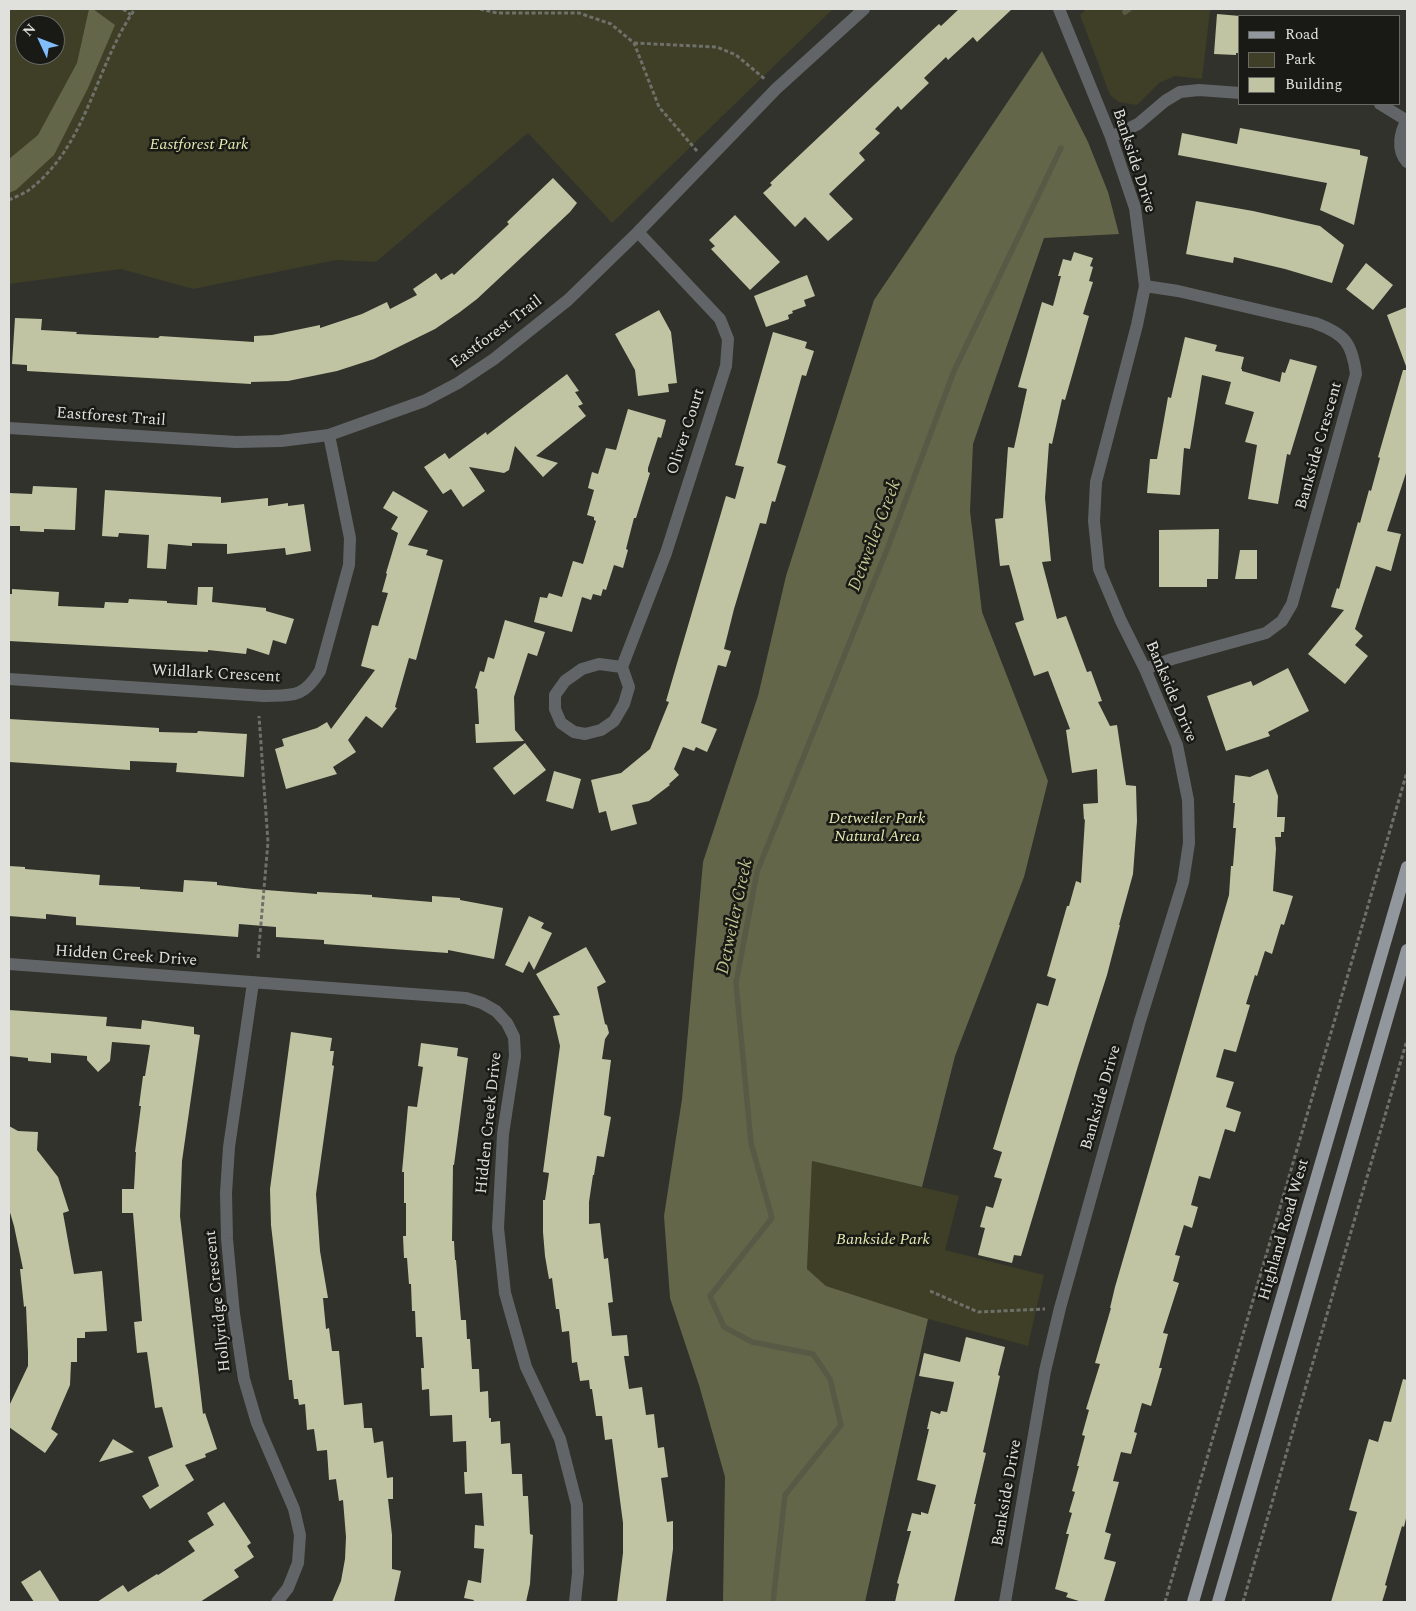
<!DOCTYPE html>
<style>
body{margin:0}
#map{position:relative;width:1416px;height:1611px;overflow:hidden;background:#31322b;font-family:Spectral,serif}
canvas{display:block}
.frame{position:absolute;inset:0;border:10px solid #e0e1dc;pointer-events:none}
.legend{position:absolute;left:1238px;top:15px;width:162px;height:90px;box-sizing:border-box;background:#191916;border:1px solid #696965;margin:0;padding:6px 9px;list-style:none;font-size:15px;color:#e0e1dc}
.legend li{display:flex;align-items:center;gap:10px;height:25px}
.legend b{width:25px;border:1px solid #696965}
.north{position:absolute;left:15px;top:15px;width:50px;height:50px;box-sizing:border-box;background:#191916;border:1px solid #696965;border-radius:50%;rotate:313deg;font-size:14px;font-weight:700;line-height:20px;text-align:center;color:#e0e1dc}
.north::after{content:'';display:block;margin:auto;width:18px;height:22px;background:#80bdfa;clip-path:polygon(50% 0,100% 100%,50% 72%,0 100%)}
</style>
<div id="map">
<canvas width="1416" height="1611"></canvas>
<div class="frame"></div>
<ul class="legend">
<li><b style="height:6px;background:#92979d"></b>Road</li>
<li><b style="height:14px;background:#3e3f26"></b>Park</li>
<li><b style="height:14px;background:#c1c4a3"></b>Building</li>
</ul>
<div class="north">N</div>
</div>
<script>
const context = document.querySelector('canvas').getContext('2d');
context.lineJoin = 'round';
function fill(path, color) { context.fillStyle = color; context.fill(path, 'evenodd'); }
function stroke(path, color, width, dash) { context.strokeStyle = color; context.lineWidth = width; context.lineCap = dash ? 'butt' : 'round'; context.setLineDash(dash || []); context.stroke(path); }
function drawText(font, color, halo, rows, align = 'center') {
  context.font = font + ' Spectral,serif'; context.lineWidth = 5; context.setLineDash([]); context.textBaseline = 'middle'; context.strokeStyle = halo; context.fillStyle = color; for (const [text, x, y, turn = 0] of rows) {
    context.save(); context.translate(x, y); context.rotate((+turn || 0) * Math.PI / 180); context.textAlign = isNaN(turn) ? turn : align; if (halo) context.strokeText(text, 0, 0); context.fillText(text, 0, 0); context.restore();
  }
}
const green = new Path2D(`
 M9 9H833L612 223 528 133 376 262 336 260 193 289 121 269 9 284ZM25 25H55V55H25Z
 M1086 9H1212L1210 11 1202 79 1175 76 1159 83 1137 105 1119 102 1110 95 1080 15Z
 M812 1161 959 1196 945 1250 1044 1275 1028 1346 928 1319 826 1286 807 1269Z`);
const forest = new Path2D(`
 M89 9H93L115 25 88 88 54 155 16 190 9 193V159L38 135 77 63Z
 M1042 51 1088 142 1108 192 1119 234 1044 238 973 444 970 511 982 612 1048 781 1024 877 955 1056 922 1187 812 1161 807 1269 826 1286 928 1319 865 1602H723L725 1477 699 1385 670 1298 664 1216 682 1099 703 862 758 696 786 576 874 300Z`);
const stream = new Path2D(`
 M1125 12 1129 9
 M773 1602 785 1495 841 1425 830 1379 813 1354 752 1342 724 1327 710 1296 772 1218 751 1143 736 983 757 872 888 547 954 371 1061 148`);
const building = new Path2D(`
 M959 9H1012L977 42 973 37 948 60 946 57 924 78 929 83 901 110 898 106 875 129 880 133 859 153 865 160 829 194 853 219 828 241 805 217 795 227 763 193 772 185 770 183 928 34 939 24 941 26Z
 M1217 14 1240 16V53H1236V55L1214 54Z
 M1240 128 1360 150V155L1368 157 1354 225 1320 210 1327 183 1178 155 1182 133 1237 144Z
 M553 178 577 203 570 212 477 299 460 312 435 329 374 359 337 371 288 381 251 382V384L27 371V365L12 364 15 318 42 319 41 330 77 332 76 334 158 338 160 336 254 342V336L272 335 320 325V328L362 314 387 302 390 309 417 295 413 289 436 273 441 280 452 273 454 275 509 224 507 222Z
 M1196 201 1253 211 1320 226 1344 245 1332 283 1285 269 1234 257 1233 263 1186 254Z
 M735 215 780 262 750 290 711 249 715 246 709 240Z
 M1074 252 1093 258 1090 266 1093 267 1089 281 1093 282 1083 314 1089 316 1065 400 1062 399 1052 444 1049 443 1045 498 1051 561 1042 562 1057 619 1066 616 1087 672 1091 671 1102 701 1098 702 1110 726 1117 725 1126 785 1136 786 1137 821 1133 874 1119 925H1120L1107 975 1078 1066 1021 1256 1014 1255 1012 1263 978 1255 985 1228 980 1227 986 1206 993 1208 1002 1179 994 1177 1002 1152 993 1149 1037 1003 1048 1006 1056 979 1047 976 1067 906H1069L1076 881 1081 883 1085 819 1084 820 1083 804 1098 803 1097 769 1072 773 1066 730 1070 729 1048 671 1034 676 1015 623 1024 620 1009 565 1000 566 995 519 1003 518 1008 447 1014 448 1027 389 1018 387 1042 302 1053 306 1061 276H1058L1063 259 1071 261Z
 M1366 263 1393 285 1373 310 1346 289Z
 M807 275 815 296 804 300 806 306 792 311 793 313 788 315 789 319 766 327 754 296Z
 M1407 307V365L1406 366 1387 315Z
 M659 310 671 332 677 383 668 384 669 392 638 396 635 370 615 334Z
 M773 332 807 342 805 348 814 351 806 376 802 375 777 463 786 466 775 502 772 501 766 524 760 523 734 609 724 649 731 651 726 667 718 665 701 723 717 729 707 752 696 747 694 751 683 747 674 769 679 775 669 784 670 785 649 801 632 805 637 824 611 831 606 811 599 813 591 780 621 773 650 749 669 702 666 701 726 496 735 499 744 467 735 465Z
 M1185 337 1217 345 1215 351 1244 357 1241 369H1242V371L1280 382 1282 372 1285 373 1290 359 1317 366 1290 455 1287 454 1278 504 1248 499 1257 445 1245 442 1254 412 1225 404 1231 382 1202 375 1190 449 1184 448 1180 495 1147 493 1150 459H1157L1168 397 1171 398Z
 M1403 370H1407V470L1387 531 1401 534 1391 571 1376 566 1355 629 1363 636 1355 645 1368 656 1345 684 1308 654 1344 610 1331 607 1337 588 1339 589 1358 522 1360 523 1369 490 1371 491 1380 458 1378 457Z
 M567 374 579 391 575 392 583 404 578 406 586 416 536 456 558 463 543 477 515 446 509 470 504 473 469 467 485 491 463 507 451 489 443 494 424 467 445 453 449 459 486 432 487 435Z
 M628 409 666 420 661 438 658 437 648 468V472L650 473 636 518H634L626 549 628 550 623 568 614 565 606 590 603 589 601 596 593 594 591 600 582 597 572 632 534 622 540 597 547 598 549 593 562 597 573 561 583 564 596 521 594 520V517L587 515 594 490 588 488 592 472 598 474 606 448 616 450Z
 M33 486 77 488 75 530 44 529V532L20 531V526H9V493L32 494Z
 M105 490 221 497V503L268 498V506L288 503V506L304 504 311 551 286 555 285 548 227 554V544L192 543V546L168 544 166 569 147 568 149 535 119 533 118 537 102 536Z
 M393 491 428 511 408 545 428 550 426 555 443 560 416 660 409 658 395 707 397 708 382 728 366 716 348 740 356 752 333 767 337 774 286 789 275 749 284 746 282 739 317 728 327 722 331 729 375 670 361 666 372 625 378 626 388 593 382 592 387 574 386 573 398 533 391 529 398 517 383 508Z
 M1219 529 1218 579H1207V587H1159V530Z
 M1240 550H1257V579H1235Z
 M198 587H213L212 602 266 608V611L294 619 286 644 273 640 269 655 247 648 246 654 208 650V652L9 641V594H12V589L59 592 58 606 104 608 105 602 128 603 129 599 167 601V603L197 605Z
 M505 620 545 632 537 656 528 653 514 697 515 730 524 741 476 743 475 724H479L477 689 475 688 480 671 484 672 488 657 494 659Z
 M1288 668 1309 711 1268 732 1270 736 1226 751 1207 696 1251 681 1253 686Z
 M9 719 159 728V732L197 733 198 731 247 734 244 777 176 772 177 763 130 761V770L9 762Z
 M525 743 546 770 514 795 493 768Z
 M1268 769 1278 796 1277 817H1285L1284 832H1281V837H1275L1276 849 1273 891 1293 896 1284 925 1281 924 1272 954 1265 951 1257 976 1255 975 1246 1004 1250 1005 1236 1052 1224 1049 1216 1077 1234 1082 1226 1107 1241 1112 1235 1132 1225 1129 1210 1179 1199 1176 1191 1205 1198 1207 1192 1228 1184 1225 1175 1255 1180 1256 1173 1281 1179 1283 1163 1333 1168 1334 1159 1368H1162L1151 1406 1142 1403 1134 1432 1137 1433 1131 1454 1121 1452 1113 1481 1119 1482 1105 1532 1111 1534 1104 1559 1116 1562 1104 1602H1082L1066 1597 1068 1593 1055 1589 1069 1534H1066L1072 1513 1069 1512 1075 1492 1072 1491 1079 1466H1077L1085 1436 1082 1435 1089 1410 1086 1409 1100 1364 1095 1363 1111 1308H1110L1115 1287 1229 895 1231 866H1233L1236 828H1233L1235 803H1233L1235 775 1250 777Z
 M554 771 581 779 573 809 546 801Z
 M9 866 25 867V869L100 875 99 885 140 887V889L183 892 184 880 217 882V885L253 889 317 894V892L356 894 372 895V897L432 902V896L460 898V900L503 908 494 959 448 950V953L351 946 324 944V940L276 937V927L239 924 238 937 76 925V917L46 914V919L9 916Z
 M529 916 544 923 541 928 552 933 534 970 529 961 523 973 505 965Z
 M586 947 606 982 597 987 605 1024 607 1025 609 1033 605 1039 602 1059 611 1060 604 1115 611 1117 604 1157 597 1156 594 1175H593L589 1202V1224L600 1223 604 1259 608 1258 613 1302 608 1303 612 1336 627 1335 629 1356H624L629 1389 642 1387 646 1415 654 1414 658 1448 664 1447 668 1477 661 1478 667 1522 673 1521V1549L666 1602H617L623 1553V1523L612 1439 605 1440 602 1416H596L592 1389H590L589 1380 580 1381 577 1362 572 1363 569 1331 562 1332 559 1309H556L552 1278 549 1279 545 1256 543 1232V1200H545L549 1173 543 1172 560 1046 553 1016 560 1015 536 974Z
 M9 1010 107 1017 106 1026 141 1029 142 1020 194 1027V1034L200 1035 182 1161 180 1216 203 1414 205 1413 217 1449 205 1454 206 1457 185 1465 194 1480 150 1509 142 1496 159 1486 148 1457 173 1447 162 1407 155 1408 147 1352 137 1353 134 1322 142 1321 133 1213H122V1189H134L136 1152H135L141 1106H139L143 1076H145L150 1045 112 1042 110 1061 98 1072 87 1060V1056L51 1053V1063L28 1061V1058L9 1056Z
 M291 1032 332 1038 330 1051H334L332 1065 334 1066 316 1194 320 1251 328 1298H323L326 1329 329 1328 332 1351H339L344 1405 362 1403 364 1428H372L374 1443 383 1441 387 1478 393 1477V1499H388L392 1535V1569L401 1571 394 1602H332L341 1581 345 1559 346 1537 343 1500 339 1501 336 1479 329 1480 327 1450 317 1451 314 1429 307 1430 305 1404 299 1405 298 1399H294L292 1380H289L271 1225 270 1189Z
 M421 1043 458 1048 457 1056 468 1058 454 1165H453L452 1241H454L455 1260H456L461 1320H466L467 1339H470L472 1369H479L480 1392 488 1391 489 1418H491V1422L500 1421 501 1444 510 1443 512 1474H522L523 1496H528L530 1534 533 1535 530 1584 526 1602H473L474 1600 464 1598 468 1580 481 1583 484 1549 474 1548 475 1525 484 1526 482 1493 465 1494 464 1472H467L466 1441 453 1442 452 1415 430 1416 429 1389 422 1390 421 1368H424L422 1337H416L415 1311H412L411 1284H409L407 1258H404L403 1236H406V1203H404V1172H402L408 1106 417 1107 423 1067 418 1066Z
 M9 1126 18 1131 38 1132 37 1150 58 1177 69 1211 63 1213 74 1274 102 1271 107 1331 85 1332V1338H77V1362H71L70 1385 51 1429 58 1434 45 1453 9 1427V1406L28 1366V1353L26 1306 24 1307 20 1269H23L14 1226 9 1209Z
 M966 1337 1005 1347 998 1375 1000 1376 983 1452 986 1453 974 1504H976L954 1602H895L899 1584 897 1583 911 1531H907L912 1513 921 1515V1512L928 1514 936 1485 917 1480 929 1429H927L931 1411 940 1414 941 1411 947 1412 954 1382 919 1376 924 1353 960 1362Z
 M1403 1379 1407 1380V1514L1404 1527 1402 1526 1385 1585 1387 1586 1382 1602H1331L1357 1512 1349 1510 1369 1439 1378 1442 1384 1421 1391 1422Z
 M113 1439 134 1452 99 1462Z
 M224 1502 251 1543 247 1546 254 1557 234 1570 239 1577 200 1602H97L123 1585 128 1592 157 1574 158 1575 195 1551 188 1541 214 1525 207 1513Z
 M40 1570 60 1602H34L21 1582Z`);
const path = new Path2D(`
 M123 9 131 15
 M480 9 497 13H579L611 24 634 43 659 107 697 151
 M634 43 717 47 736 55 766 80
 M9 200C15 197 23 194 29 190 88 145 95 66 135 9
 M258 958 268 842 259 716
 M930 1291 978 1312 1045 1309
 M1165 1602 1407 772
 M1243 1602 1407 1040`);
const minor = new Path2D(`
 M1380 104 1406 120
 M1407 120C1400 132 1396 150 1407 162
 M1111 137 1138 124 1165 101 1180 92 1199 90 1240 93
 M1145 286 1178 291 1315 323C1345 334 1352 343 1356 374L1292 604 1282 621 1266 633 1172 659 1145 669
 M9 428 236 442 281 441 329 435 424 401 458 383 494 359 568 300 638 232 776 89 864 9
 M622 667 599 664 582 669 565 681 555 695V709L561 723 574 732 585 734 601 730 614 721 624 704 629 687 622 667 666 553 726 366 728 339 720 319 638 232
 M9 679 264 696C294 695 303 698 320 671L349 565 350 538 329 435
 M9 964 466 998 482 1003 496 1011 507 1023 514 1037 515 1056 503 1134 498 1228 505 1293 526 1367 560 1439 577 1505 578 1573 575 1602
 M253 983 229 1147 226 1193 227 1239 234 1314 244 1379 257 1423 294 1509 300 1535 298 1563 288 1588 277 1602
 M1005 1602 1045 1371 1060 1308 1140 1021 1183 882 1189 843 1188 800 1177 745 1145 669 1121 621 1099 569 1094 521 1096 482 1137 325 1145 286 1135 208 1111 137 1059 9`);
const major = new Path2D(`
 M1193 1602 1407 867
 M1218 1602 1407 950`);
const parkNames = [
 ["Eastforest Park",199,146],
 ["Detweiler Park",877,820],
 ["Natural Area",877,838],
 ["Bankside Park",883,1241]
];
const streetNames = [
 ["Bankside Drive",1133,161,72],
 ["Eastforest Trail",497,333,-37],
 ["Eastforest Trail",111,418,4],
 ["Oliver Court",687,432,-72],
 ["Bankside Crescent",1320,446,-74],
 ["Wildlark Crescent",216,675,3],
 ["Bankside Drive",1170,692,67],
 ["Hidden Creek Drive",126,957,4],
 ["Bankside Drive",1102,1098,-74],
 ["Hidden Creek Drive",490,1123,-84],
 ["Highland Road West",1285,1230,-74],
 ["Hollyridge Crescent",219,1301,-96],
 ["Bankside Drive",1008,1493,-80]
];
const waterNames = [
 ["Detweiler Creek",876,536,-69],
 ["Detweiler Creek",736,917,-78]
];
fill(green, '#3e3f26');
fill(forest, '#646649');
stroke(stream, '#595a46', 5.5);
fill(building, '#c1c4a3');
stroke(path, '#6f706a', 3, [4, 2.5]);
stroke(minor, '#626568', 12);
stroke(major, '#92979d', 12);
drawText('italic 16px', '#e5eab1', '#191916', parkNames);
drawText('16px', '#e0e1dc', '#191916', streetNames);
drawText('italic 18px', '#c6ca92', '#191916', waterNames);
</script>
